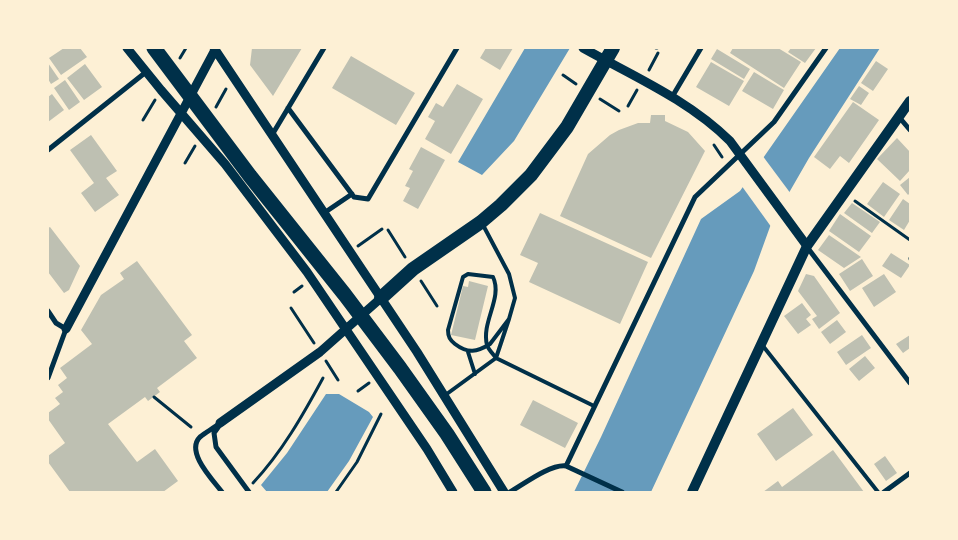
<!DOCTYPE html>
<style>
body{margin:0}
#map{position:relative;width:958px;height:540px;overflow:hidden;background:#fdf0d5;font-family:"Space Grotesk",sans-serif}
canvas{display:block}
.frame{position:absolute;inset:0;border:49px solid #fdf0d5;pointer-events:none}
</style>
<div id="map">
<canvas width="958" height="540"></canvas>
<div class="frame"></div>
</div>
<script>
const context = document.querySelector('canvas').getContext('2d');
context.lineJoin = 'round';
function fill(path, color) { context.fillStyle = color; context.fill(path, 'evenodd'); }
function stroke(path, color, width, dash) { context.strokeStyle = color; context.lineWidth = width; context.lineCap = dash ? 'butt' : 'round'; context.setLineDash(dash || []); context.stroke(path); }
const water = new Path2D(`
 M525 48H570L514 141 482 175 458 162Z
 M840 48H880L809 158 771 224 754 271 651 492H574L601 437 701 219 740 191Z
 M326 394H339L369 412 373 417 349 461 327 492H267L261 485 287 453Z`);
const pier = new Path2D(`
 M762 155 791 194 772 228 741 185Z`);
const building = new Path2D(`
 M64 48H80L87 57 61 75 49 58Z
 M252 48H302L273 96 250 65Z
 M486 48H513L500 70 480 58Z
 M733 48H778L801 62 784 88 730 53Z
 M791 48H816L805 63 788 52Z
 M717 49 750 69 744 79 711 59Z
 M351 56 415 93 396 125 332 88Z
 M876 61 888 69 873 91 861 83Z
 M711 62 744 81 729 106 696 87Z
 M48 63 59 79 51 84 48 79Z
 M85 64 102 87 84 100 67 78Z
 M754 72 784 90 773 109 742 91Z
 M65 80 80 102 69 110 54 88Z
 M457 84 483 99 451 154 425 139 435 121 428 117 436 103 443 107Z
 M859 86 869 93 861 105 850 99Z
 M52 94 64 110 48 122V97Z
 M853 102 879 120 849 163 840 156 830 169 814 157Z
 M651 115H665V121L688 132 705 151 651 258 560 216 588 154 610 135 619 130 638 123H650Z
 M91 135 117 171 106 178 119 195 95 212 81 193 94 183 70 150Z
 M897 138 910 152V170L900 181 877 159Z
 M421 147 445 160 418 209 403 201 410 188 405 186 413 171 409 169Z
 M910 177V193L908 195 900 185Z
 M883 182 900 194 884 217 867 204Z
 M903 199 910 204V220L904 230 889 220Z
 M852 203 880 222 872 233 844 213Z
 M540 213 648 262 620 324 529 282 538 263 520 255Z
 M840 214 871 236 859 252 829 231Z
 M50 227 80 266 69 290 64 293 48 272V228Z
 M829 235 861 257 844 268 818 250Z
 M891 253 910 265 901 278 882 266Z
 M862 259 873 276 850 291 839 274Z
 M137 261 192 335 184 341 197 358 157 388 160 392 148 401 145 397 108 424 137 462 155 449 178 481 163 492H70L48 462V456L65 443 48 419V413L60 404 55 398 63 392 58 385 67 378 60 368 92 344 81 330 101 295 124 279 120 273Z
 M806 274 814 276 840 313 819 329 812 319 817 316 798 291Z
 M884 274 896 292 874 307 862 288Z
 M469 281 488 286 475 340 451 335 463 286 468 287Z
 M802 303 811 315 806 319 811 325 798 334 784 316Z
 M837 320 846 332 830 344 821 332Z
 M862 335 871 348 846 365 837 352Z
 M910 335V348L903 353 896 344Z
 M865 356 875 368 859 381 849 369Z
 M533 400 578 423 565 448 520 425Z
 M793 408 813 435 776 461 757 434Z
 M833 450 864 492H763L778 481 782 487Z
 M885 456 897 473 886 481 874 464Z`);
const path = new Path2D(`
 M656 48H657
 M180 58 186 48
 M649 70 658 53
 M563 75 576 84
 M600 99 619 111
 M628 106 637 90
 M216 107 226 89
 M143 120 155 100
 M714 145 722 157
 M185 163 195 146
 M855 201 910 240
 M388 230 405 257
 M358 246 382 229
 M910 259V258
 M421 281 437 306
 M294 292 302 286
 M291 308 314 343
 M326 361 338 380
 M358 391 369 383
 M154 397 191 427
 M253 483C282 452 303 415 323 378
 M336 492 357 462 381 414`);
const service = new Path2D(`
 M509 319 490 344C477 352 468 354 455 344 450 340 448 337 448 330L463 277 468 274 493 277C503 298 481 322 487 345 488 349 493 354 496 358L594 406
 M763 346 878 492
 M468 352 475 374
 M444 396 496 358 509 319 515 298 509 274 483 225`);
const minor = new Path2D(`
 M672 97 701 48
 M288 108 354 197 368 199 457 48
 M899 117 910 130
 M272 135 324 48
 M48 150 146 72
 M324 213 352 194
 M807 247 910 383
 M48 311 56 323 66 329 48 378
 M220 423C214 428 206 432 200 437 185 452 213 480 222 492
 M219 426 214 433 216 447 249 492
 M566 466 695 197 774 122 826 48
 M510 492C524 484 550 464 566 466L622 492
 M884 492 910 473`);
const tertiary = new Path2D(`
 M127 48 161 90 225 164 307 272 427 449 453 492
 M214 48 417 352 504 492
 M583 48C633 76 689 100 730 141L807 246
 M66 329 216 48
 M220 423 320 352 381 298`);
const secondary = new Path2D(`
 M692 492 807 246 910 101`);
const trunk = new Path2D(`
 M381 298 413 269 481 222 501 205 531 175 567 127 613 48`);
const motorway = new Path2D(`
 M154 48 250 176 345 295 400 368 447 434 484 492`);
fill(water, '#669bbc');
fill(pier, '#fdf0d5');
fill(building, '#bec0b2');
stroke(path, '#003049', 3);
stroke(service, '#003049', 4);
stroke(minor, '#003049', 5);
stroke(tertiary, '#003049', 9);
stroke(secondary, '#003049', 10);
stroke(trunk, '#003049', 14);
stroke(motorway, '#003049', 15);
</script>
